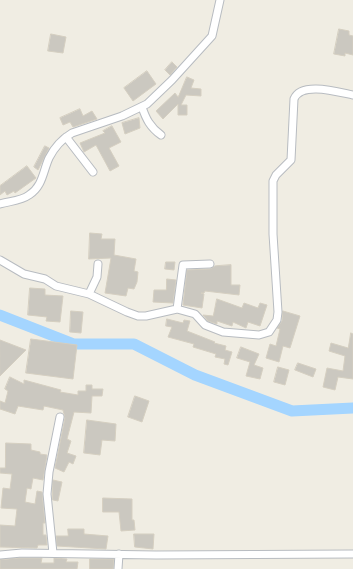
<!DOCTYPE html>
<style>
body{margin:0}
canvas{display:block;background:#f0ede3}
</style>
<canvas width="353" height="569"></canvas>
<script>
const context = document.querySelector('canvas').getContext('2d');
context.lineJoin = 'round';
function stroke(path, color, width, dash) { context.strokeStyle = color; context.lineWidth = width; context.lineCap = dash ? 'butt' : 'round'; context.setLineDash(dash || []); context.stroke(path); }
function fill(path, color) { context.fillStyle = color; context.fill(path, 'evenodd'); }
const river = new Path2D(`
 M0 315 74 344H134L195 375 292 411 353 408`);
const building = new Path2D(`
 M339 29 349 31V35L353 36V55L345 53V56L334 54Z
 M51 34 66 37 63 53 48 51Z
 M172 62 177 67 170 75 165 70Z
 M147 71 156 84 133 101 124 88Z
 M187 77 194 80 191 88 201 89V96L186 95 181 105H187V115H178V104L163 119 156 111 175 93 178 97Z
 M80 109 83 116 92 111 97 119 73 127 70 122 63 125 60 118Z
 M139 118 140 128 125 134 122 123Z
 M112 126 121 142 109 148 119 166 110 171 96 145 84 152 80 143 105 133 103 131Z
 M45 146 49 148 38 170 34 167Z
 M27 166 36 178 15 193 14 191 7 195 5 191 0 195V186Z
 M90 233 102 234 101 239H115L114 255 136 259 134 271 138 272 137 282 134 289 128 288 126 296 105 293 111 258 89 259Z
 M166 262H175L174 270 165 269Z
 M231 265V285H240L239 295 205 291 204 293H201L204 294 202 308 183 305 187 270 210 269 215 266Z
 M167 279 176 280 173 303 153 302 154 290H166Z
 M30 288 45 289V295L63 296 60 322 46 321 47 317 28 315Z
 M217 299 242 308 244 303 258 308 260 303 267 305 260 326 248 322 246 328 233 322 232 326 217 321V324L208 321 203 315 213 316Z
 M71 311 83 312 81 333 70 332Z
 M283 311 300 316 290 348 283 346 279 362 266 358 270 344 276 346 280 329 277 328 282 321Z
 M167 319 183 323 184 320 190 321 187 331 215 342 214 343 226 346 225 350 232 352 228 365 224 364 225 359 215 357 216 354 193 347 194 344 168 337 172 327 166 326Z
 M351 333 353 334V379L338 377 335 390 323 387 327 368 343 371 345 356 329 351 331 343 348 348Z
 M31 339 77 345 73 379 26 373Z
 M0 340 26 350 0 376Z
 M241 347 259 354 254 365 263 368 260 379 246 376 250 362 237 358Z
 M298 363 316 369 313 377 295 370Z
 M278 367 289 370 285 385 274 382Z
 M10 377 24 384V380L61 390 60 392 78 395V391H86V385H92V389H103L102 396H92L91 413 74 412 67 439 71 441 67 453 76 456 73 464 69 462 64 472 55 468 65 418 63 410 44 406 43 410 18 406 15 414 0 409V401L5 403 8 391 5 389Z
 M135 396 149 401 142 422 128 417Z
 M87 420 116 424 115 441 102 440 100 455 84 453Z
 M6 443 31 444V450L40 452V454L47 455 43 480 33 478 31 489 27 488 25 502 35 504 37 491 42 492 45 523H43V535H46L47 545H38L37 548 0 547V525L15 526 17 509 1 508 3 488 10 489 12 474 0 473V468H5Z
 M53 480 62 482 58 501 53 500Z
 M103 498 132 499V520H134L135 530 121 531 119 512H103Z
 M68 529H84V534L108 536 106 549 57 546 56 536H68Z
 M134 534H154L153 549 135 547Z
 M19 558H42L41 563H54V558L67 559 66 562H78L77 569H0V560Z
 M90 559H114L113 569H90Z`);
const minor = new Path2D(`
 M142 107C146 119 150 127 161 135
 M66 137 93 172
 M0 204C10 201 21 201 29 195 43 186 43 171 49 158 54 148 62 139 72 133L122 116 147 104 172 80 212 36 220 0
 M0 260 24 274 45 279 56 286 89 294 127 312 138 316H146L177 309 195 314 205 325 223 332 259 335 269 332 277 320 278 312 273 234V181L276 175 291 160 294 99C301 81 338 92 353 95
 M89 294 97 277 98 264
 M177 309 183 265 210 264
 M53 553 47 494 49 472 60 417
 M0 555 22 553 156 555 353 554
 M118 569 119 554`);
stroke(river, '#a4d5ff', 11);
fill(building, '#cbc8c0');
stroke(building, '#d5cfc1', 1);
stroke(minor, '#b8bcc1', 9);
stroke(minor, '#fff', 7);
</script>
